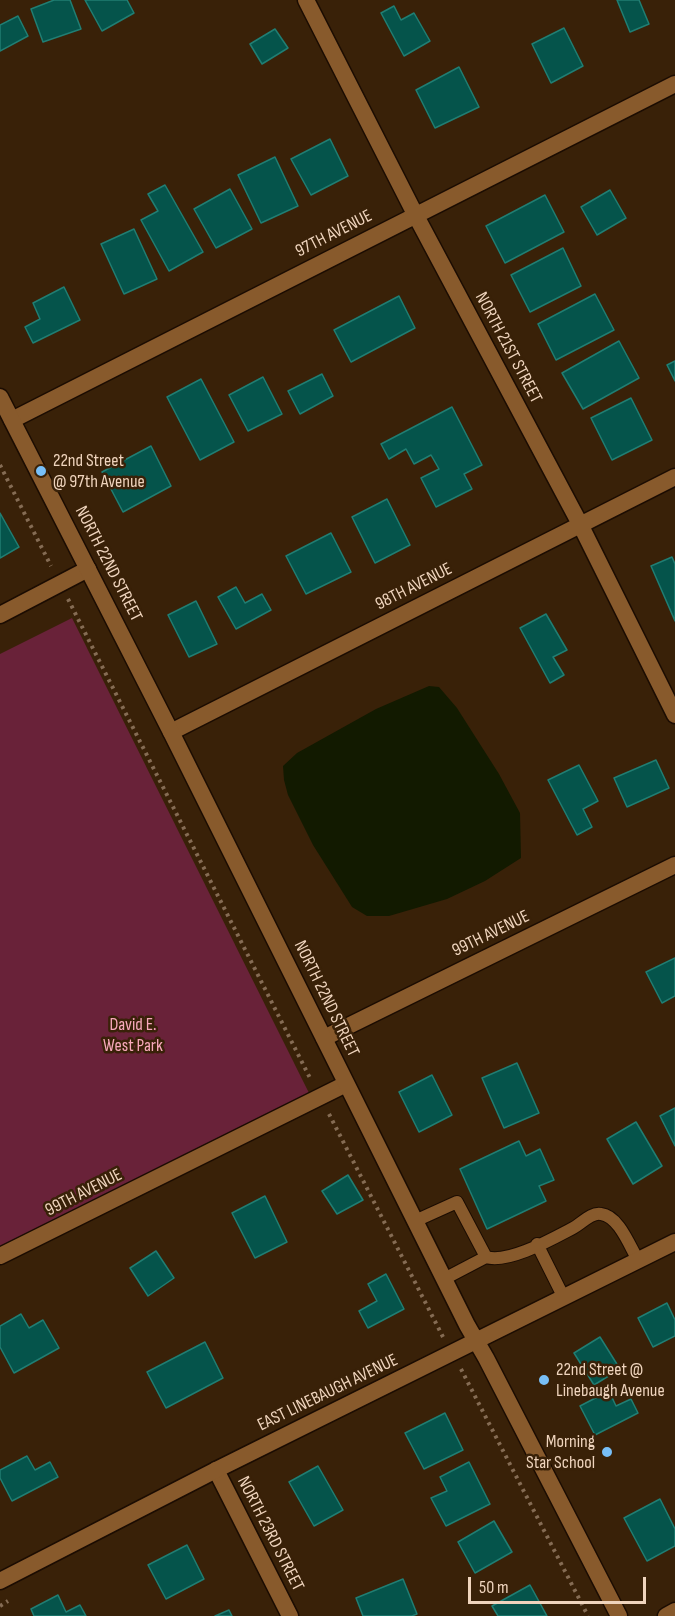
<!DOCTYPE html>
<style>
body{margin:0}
#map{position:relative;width:675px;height:1616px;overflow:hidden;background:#392108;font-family:"Sofia Sans Condensed",sans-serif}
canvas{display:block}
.scale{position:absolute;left:468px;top:1577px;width:178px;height:27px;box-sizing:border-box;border:3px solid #efd4bd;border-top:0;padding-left:8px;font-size:18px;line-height:21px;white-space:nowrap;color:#efd4bd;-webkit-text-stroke:4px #392108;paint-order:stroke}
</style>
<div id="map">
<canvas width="675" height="1616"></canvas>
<div class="scale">50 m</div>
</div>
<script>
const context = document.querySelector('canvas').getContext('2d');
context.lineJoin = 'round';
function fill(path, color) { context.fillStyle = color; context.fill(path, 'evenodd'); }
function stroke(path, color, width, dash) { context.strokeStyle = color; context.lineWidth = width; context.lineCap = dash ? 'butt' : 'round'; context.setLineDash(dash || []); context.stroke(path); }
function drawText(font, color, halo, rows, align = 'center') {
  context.font = font + ' "Sofia Sans Condensed",sans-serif'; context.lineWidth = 5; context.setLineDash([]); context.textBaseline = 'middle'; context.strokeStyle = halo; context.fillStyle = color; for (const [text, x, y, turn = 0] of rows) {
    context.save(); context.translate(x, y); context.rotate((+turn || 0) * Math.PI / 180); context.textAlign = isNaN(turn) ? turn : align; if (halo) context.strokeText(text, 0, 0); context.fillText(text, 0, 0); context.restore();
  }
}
const green = new Path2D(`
 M72 618 310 1095 0 1250V654Z`);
const water = new Path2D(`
 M429 686 439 687 457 708 499 774 520 813 521 858 485 881 447 899 389 916H367L352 907 313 845 288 795 284 780 283 766 297 753 376 709Z`);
const building = new Path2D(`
 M54 0H70L81 29 43 42 31 9Z
 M85 0H127L134 13 102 31Z
 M617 0H639L649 24 630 32Z
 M394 6 401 20 414 13 430 41 404 56 381 13Z
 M18 16 28 36 0 51V25Z
 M564 28 583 66 551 83 532 44Z
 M275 29 288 48 262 64 250 44Z
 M459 67 479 107 435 128 416 90Z
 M330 139 348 176 311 195 291 159Z
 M275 157 298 206 261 223 238 175Z
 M165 185 203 252 169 271 141 220 158 211 148 194Z
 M230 189 252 229 216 248 194 209Z
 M610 190 626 218 597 235 581 207Z
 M545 195 564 232 505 263 486 226Z
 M134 229 157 279 124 294 101 244Z
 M563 248 581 286 530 312 511 275Z
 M64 287 80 320 33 343 25 327 40 319 33 303Z
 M595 294 614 330 556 360 538 324Z
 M399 296 415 328 351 362 334 330Z
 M619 341 639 378 583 409 562 373Z
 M675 361V381L667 365Z
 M322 374 333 396 300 414 288 391Z
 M263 377 282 414 248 431 229 395Z
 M201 379 234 442 200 460 167 397Z
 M631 398 652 440 612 460 591 418Z
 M452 407 482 465 464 474 472 489 436 507 421 478 439 469 431 455 414 464 406 449 389 459 381 444Z
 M151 446 171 486 123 512 102 472Z
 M387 499 410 545 375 563 352 517Z
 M0 513 19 547 0 558Z
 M331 533 351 572 306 594 286 556Z
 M672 557 675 564V621L651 566Z
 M236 587 245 603 262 594 271 610 236 629 218 597Z
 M196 601 217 644 189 657 168 615Z
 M546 614 567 650 553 657 564 675 550 683 520 628Z
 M656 760 669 788 627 807 614 778Z
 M579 765 598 801 583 809 592 827 577 835 548 780Z
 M675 958V996L662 1003 646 972Z
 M517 1063 539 1113 504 1128 482 1078Z
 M432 1075 452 1115 419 1132 399 1092Z
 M675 1108V1146L660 1116Z
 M636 1122 662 1166 633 1184 607 1139Z
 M519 1141 526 1156 540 1149 554 1180 539 1186 546 1201 487 1229 460 1169Z
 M348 1175 363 1200 337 1214 322 1191Z
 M265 1196 287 1242 255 1258 232 1213Z
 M156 1251 174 1278 148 1296 130 1268Z
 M386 1274 404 1309 368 1328 359 1311 377 1301 368 1284Z
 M667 1303 675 1320V1336L653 1347 638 1318Z
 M21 1314 29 1328 43 1320 59 1348 14 1373 0 1347V1326Z
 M600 1337 620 1369 594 1385 574 1353Z
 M205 1342 223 1378 166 1408 147 1372Z
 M609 1391 616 1406 631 1399 638 1413 595 1435 580 1406Z
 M445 1413 463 1450 424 1469 405 1433Z
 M27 1456 35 1470 50 1462 58 1477 12 1501 0 1478V1470Z
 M469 1462 490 1504 446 1526 431 1498 447 1491 440 1477Z
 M318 1466 343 1510 314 1526 289 1482Z
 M660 1499 675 1529V1546L647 1561 624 1518Z
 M494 1521 512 1552 475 1573 458 1542Z
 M187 1545 204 1579 166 1599 148 1565Z
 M403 1579 417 1614 412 1616H363L356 1598Z
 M530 1585 547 1616H498L492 1606Z
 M58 1595 66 1612 80 1605 86 1616H34L31 1609Z
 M229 1610 232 1616H215Z`);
const path = new Path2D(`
 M0 465 51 566
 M68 599 311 1080
 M329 1114 443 1337
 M461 1369 588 1616
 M0 1606 8 1601`);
const service = new Path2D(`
 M415 1221 457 1202 486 1257C508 1264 552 1239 573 1228 581 1224 591 1212 601 1214 619 1216 630 1247 638 1260
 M537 1244 564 1298
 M444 1279 486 1257`);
const minor = new Path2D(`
 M306 0 415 214 580 524 675 715
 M12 420 675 84
 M0 615 88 569
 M171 732 675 477
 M324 1038 675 865
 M0 1256 346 1084
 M216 1470 290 1616
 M666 1616 675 1611`);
const tertiary = new Path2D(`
 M0 397 171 732 467 1325 486 1358 619 1616
 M0 1581 216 1470 675 1242`);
const markers = [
 [41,471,6,"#78bff7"],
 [544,1380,6,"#78bff7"],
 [607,1452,6,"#78bff7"]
];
const streetNames = [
 ["97TH AVENUE",334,234,-27],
 ["NORTH 21ST STREET",508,348,62],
 ["NORTH 22ND STREET",108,564,63],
 ["98TH AVENUE",414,587,-27],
 ["99TH AVENUE",491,934,-26],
 ["NORTH 22ND STREET",326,999,64],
 ["99TH AVENUE",84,1193,-27],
 ["EAST LINEBAUGH AVENUE",328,1393,-26],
 ["NORTH 23RD STREET",270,1534,63]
];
const poiNames = [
 ["22nd Street",53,461],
 ["@ 97th Avenue",53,482],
 ["22nd Street @",556,1370],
 ["Linebaugh Avenue",556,1391],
 ["Morning",595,1442,"right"],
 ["Star School",595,1463,"right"]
];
const parkNames = [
 ["David E.",133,1025],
 ["West Park",133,1046]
];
fill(green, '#692239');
fill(water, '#121a00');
fill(building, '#05544b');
stroke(building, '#207e73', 1.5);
stroke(service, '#1b0c02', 14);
stroke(minor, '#1b0c02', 19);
stroke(tertiary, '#1b0c02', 19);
stroke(path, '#856c54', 4, [3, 4.5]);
stroke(service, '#885a2c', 12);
stroke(minor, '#885a2c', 16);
stroke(tertiary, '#885a2c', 16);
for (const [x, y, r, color] of markers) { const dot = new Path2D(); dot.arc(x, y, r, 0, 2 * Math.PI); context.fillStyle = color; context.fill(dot); stroke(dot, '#392108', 2); }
drawText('18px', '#efd4bd', '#392108', streetNames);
drawText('18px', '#efd4bd', '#392108', poiNames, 'left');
drawText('18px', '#f8a9bc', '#392108', parkNames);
</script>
